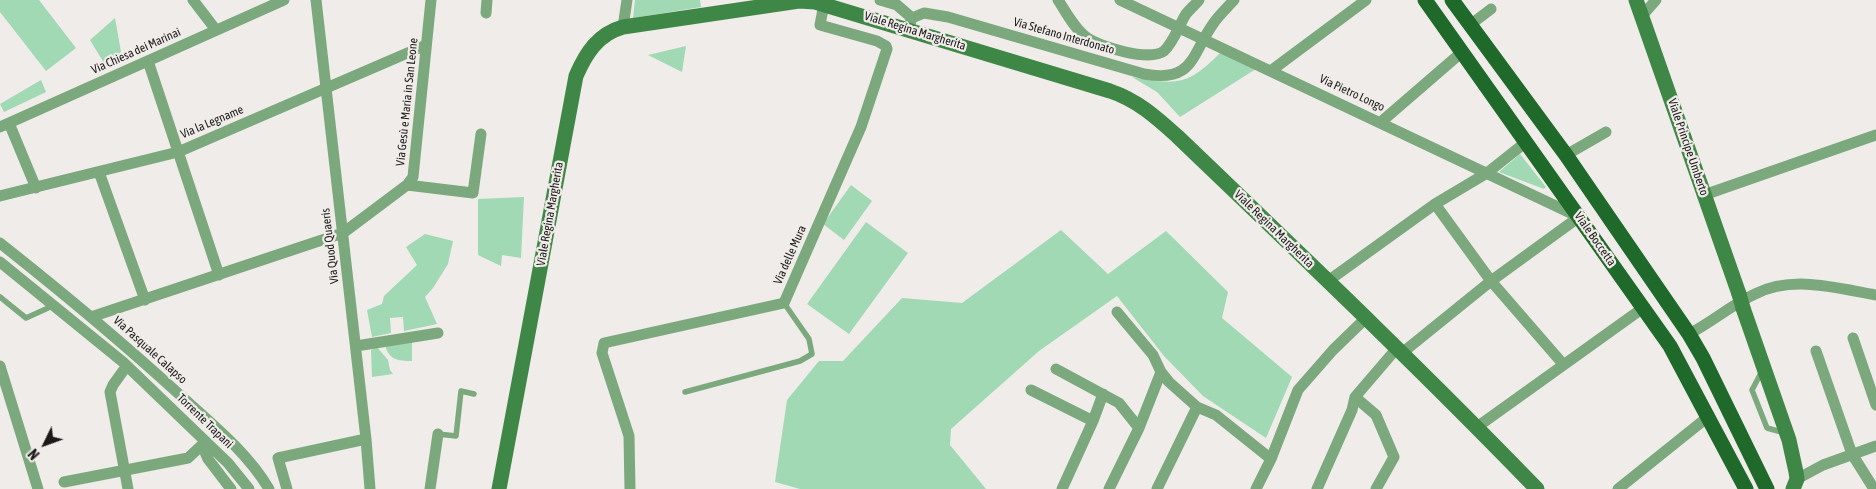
<!DOCTYPE html>
<meta charset="utf-8">
<style>
body{margin:0}
#map{position:relative;width:1876px;height:489px;overflow:hidden;background:#f0ece9;font-family:"Asap Condensed",sans-serif}
canvas{display:block}
.north{position:absolute;left:20px;top:419px;width:50px;height:50px;-webkit-text-stroke:4px #f0ece9;paint-order:stroke;rotate:228deg;font-size:14px;font-weight:700;line-height:20px;text-align:center;color:#1b1a19}
.north::after{content:'';display:block;margin:auto;width:18px;height:22px;background:#1b1a19;clip-path:polygon(50% 0,100% 100%,50% 72%,0 100%)}
</style>
<div id="map">
<canvas width="1876" height="489"></canvas>
<div class="north">N</div>
</div>
<script>
const context = document.querySelector('canvas').getContext('2d');
context.lineJoin = 'round';
function fill(path, color) { context.fillStyle = color; context.fill(path, 'evenodd'); }
function stroke(path, color, width, dash) { context.strokeStyle = color; context.lineWidth = width; context.lineCap = dash ? 'butt' : 'round'; context.setLineDash(dash || []); context.stroke(path); }
function drawText(font, color, halo, rows, align = 'center') {
  context.font = font + ' "Asap Condensed",sans-serif'; context.lineWidth = 4.5; context.setLineDash([]); context.textBaseline = 'middle'; context.strokeStyle = halo; context.fillStyle = color; for (const [text, x, y, turn = 0] of rows) {
    context.save(); context.translate(x, y); context.rotate((+turn || 0) * Math.PI / 180); context.textAlign = isNaN(turn) ? turn : align; if (halo) context.strokeText(text, 0, 0); context.fillText(text, 0, 0); context.restore();
  }
}
const green = new Path2D(`
 M0 0H39L76 48 46 71 0 12Z
 M635 0H700L701 7 633 18Z
 M115 18 121 52 104 63 90 40Z
 M686 46 682 72 648 55Z
 M1221 52 1259 67 1180 117 1157 92 1132 77C1177 85 1188 86 1221 52Z
 M41 80 46 92 4 112 0 104Z
 M1520 154 1546 187 1544 189 1499 172Z
 M851 185 872 201 844 240 823 224Z
 M524 197 521 258 502 255 501 266 478 255V199Z
 M866 222 908 253 849 334 807 304Z
 M1061 230 1108 274 1166 231 1228 292 1222 318 1292 377 1266 438 1203 396 1164 356 1117 296 1039 351 951 429 950 445 986 489H800L775 482 787 400 819 361H843L902 298 962 303Z
 M425 234 453 241 448 264 433 288 425 297 437 324 404 331 403 317 390 318 391 333 372 337 367 310 382 304 384 296 417 265 406 247Z
 M412 340V361C398 361 389 360 385 345Z
 M377 347 388 360 390 370 393 374 372 377 371 350Z`);
const lane = new Path2D(`
 M0 297 26 318 48 308
 M1762 371 1752 390 1767 428 1785 433
 M685 392 800 361 812 354 809 339 784 303
 M438 434 456 436 461 391 474 394`);
const street = new Path2D(`
 M193 0 216 30
 M316 0 366 439 370 489
 M880 0 897 5 912 18
 M1058 0C1066 12 1074 28 1086 37 1099 47 1150 62 1164 51 1174 42 1179 25 1186 14 1190 9 1195 5 1199 0
 M1120 0 1579 217 1491 281 1402 353
 M486 13 487 0
 M1642 16 1656 0
 M1470 25 1491 9
 M623 27 627 0
 M908 29 912 18 924 13 948 17 1144 74C1194 83 1191 55 1213 24 1219 15 1227 8 1234 0
 M148 61 219 275
 M1272 70 1366 0
 M1381 122 1462 52
 M9 123 36 188
 M0 127 284 0
 M1566 155 1606 132
 M99 172 145 300
 M407 185 473 193 481 134
 M1704 195 1876 135
 M0 196 178 152 426 45
 M1435 204 1491 281 1563 364
 M0 243C62 292 122 342 180 395 211 423 248 453 269 489
 M0 262 123 362 228 463 249 489
 M1328 281 1435 204 1487 173 1526 142
 M1117 312 1153 355 1161 372 1169 382 1197 407 1216 415 1271 459
 M91 317 343 233 407 185 413 177 431 0
 M1689 334C1712 322 1731 305 1755 294 1793 275 1836 288 1876 295
 M1853 338 1876 405
 M356 346 438 333
 M1816 351 1852 454 1874 489
 M0 366 38 489
 M1056 369 1119 403 1139 428
 M123 371 113 385 110 392 128 489
 M1031 390 1093 421
 M1355 397 1376 415 1394 457 1376 489
 M1477 427 1643 308
 M202 445 208 459 231 489
 M1797 479 1823 465 1876 446
 M64 482 188 458 202 445
 M287 489 278 458 366 439
 M430 489 438 434
 M630 489 629 436 602 353 604 343 784 303 861 127 887 49 886 46 877 41 820 25 824 4
 M1062 489 1093 421 1103 394
 M1109 489 1139 428 1161 372
 M1157 489 1197 407
 M1256 489 1271 459 1298 390 1333 350 1366 318
 M1317 489 1352 410 1355 397 1397 348
 M1618 489 1709 416`);
const secondary = new Path2D(`
 M1636 0 1739 294
 M1743 308 1789 440 1796 472 1797 479 1793 489
 M499 489 576 76C586 53 598 34 623 27L799 1 815 2 1110 91C1137 100 1156 117 1177 136 1298 252 1420 368 1537 489`);
const primary = new Path2D(`
 M1425 0 1670 346 1746 489
 M1452 0 1566 155 1689 334 1703 358 1767 489`);
const secondaryBridge = new Path2D(`
 M1739 294 1743 308`);
const streetNames = [
 ["Viale Regina Margherita",915,31,17],
 ["Via Stefano Interdonato",1064,36,16],
 ["Via Chiesa dei Marinai",136,51,-24],
 ["Via Pietro Longo",1352,93,25],
 ["Via Gesù e Maria in San Leone",407,102,-84],
 ["Via la Legname",212,122,-23],
 ["Viale Principe Umberto",1688,147,71],
 ["Viale Regina Margherita",550,214,-80],
 ["Viale Regina Margherita",1274,229,44],
 ["Viale Boccetta",1595,239,55],
 ["Via Quod Quaeris",330,246,-97],
 ["Via delle Mura",790,255,-66],
 ["Via Pasquale Calapso",150,350,42],
 ["Torrente Trapani",205,421,44]
];
fill(green, '#a0d9b3');
stroke(lane, '#7ba97d', 5.5);
stroke(street, '#7ba97d', 11);
stroke(secondary, '#3f8746', 15);
stroke(primary, '#1f6a2a', 15);
stroke(secondaryBridge, '#3f8746', 15);
drawText('12px', '#1b1a19', '#f0ece9', streetNames);
</script>
